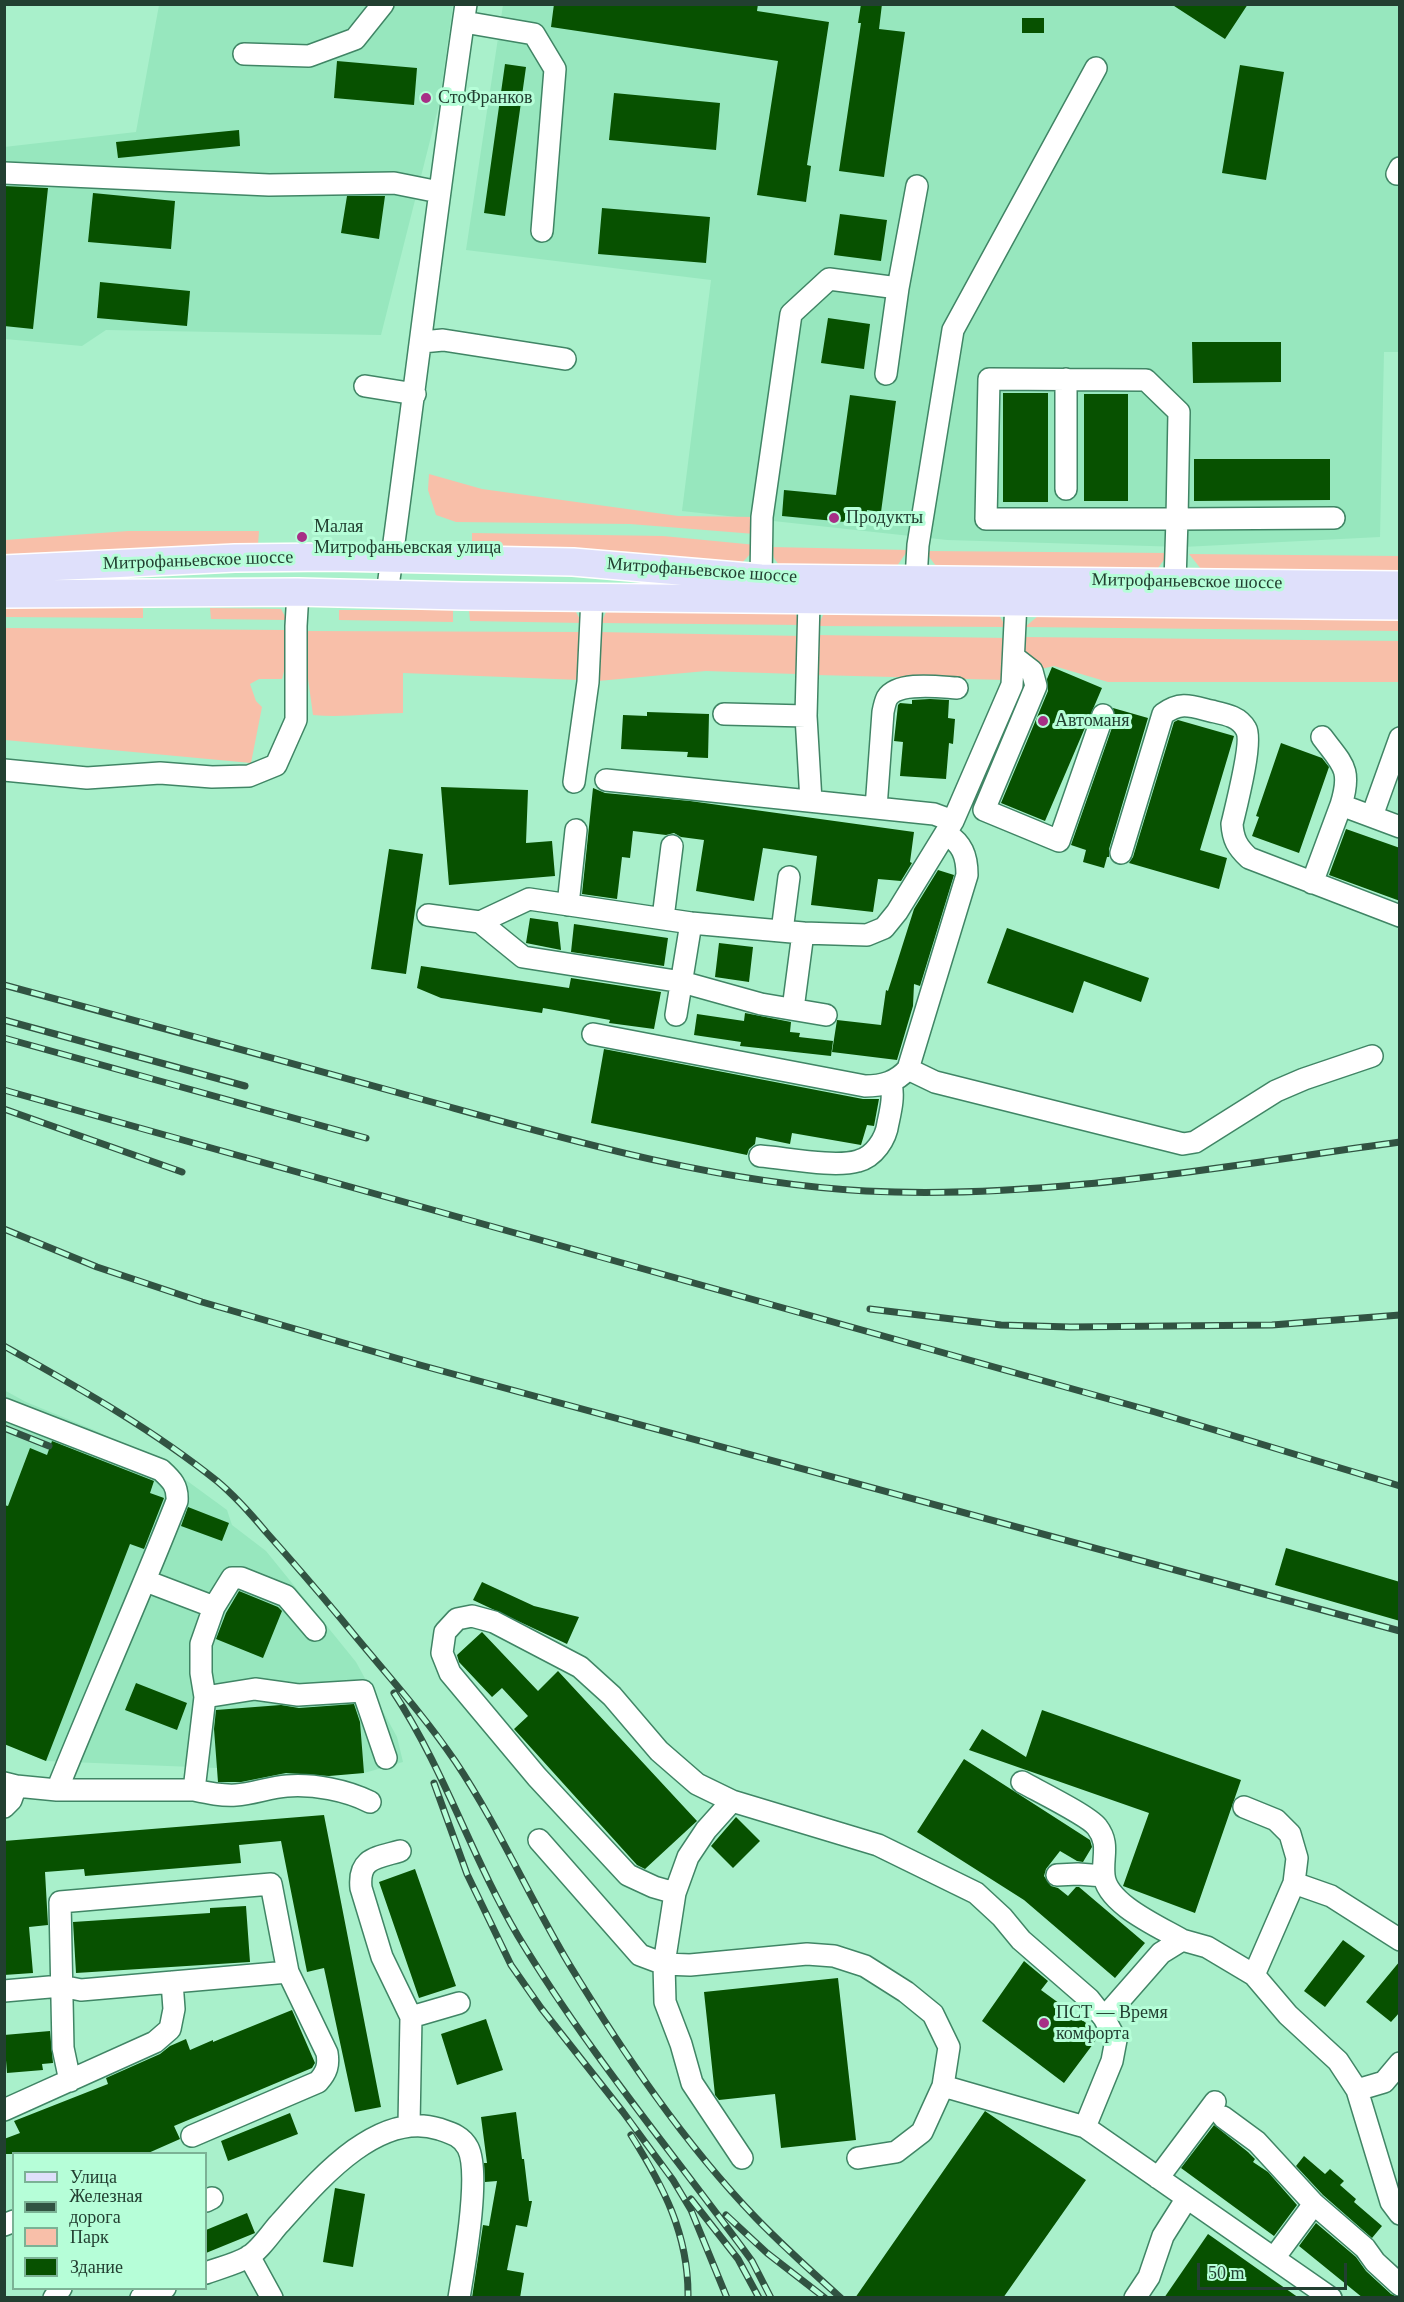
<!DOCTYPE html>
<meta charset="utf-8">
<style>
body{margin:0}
#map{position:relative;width:1404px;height:2302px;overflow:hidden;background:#a9f0cb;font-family:"Times New Roman",serif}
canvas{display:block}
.frame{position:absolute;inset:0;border:6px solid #223f31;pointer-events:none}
.legend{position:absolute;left:12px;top:2152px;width:195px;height:138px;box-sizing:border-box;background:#b6fed8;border:2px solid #7bb295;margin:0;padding:8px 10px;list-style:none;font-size:18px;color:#223f31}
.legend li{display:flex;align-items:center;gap:12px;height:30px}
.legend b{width:30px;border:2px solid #7bb295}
.scale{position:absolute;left:1197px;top:2263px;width:150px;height:27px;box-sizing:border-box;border:3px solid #223f31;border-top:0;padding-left:8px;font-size:18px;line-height:21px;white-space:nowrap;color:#223f31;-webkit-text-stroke:4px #b6fed8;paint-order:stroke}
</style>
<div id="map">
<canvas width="1404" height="2302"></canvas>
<div class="frame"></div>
<ul class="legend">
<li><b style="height:8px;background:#dfe0fb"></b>Улица</li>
<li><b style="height:8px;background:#315342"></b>Железная дорога</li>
<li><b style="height:16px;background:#f8bfa9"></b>Парк</li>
<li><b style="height:16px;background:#075100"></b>Здание</li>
</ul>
<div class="scale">50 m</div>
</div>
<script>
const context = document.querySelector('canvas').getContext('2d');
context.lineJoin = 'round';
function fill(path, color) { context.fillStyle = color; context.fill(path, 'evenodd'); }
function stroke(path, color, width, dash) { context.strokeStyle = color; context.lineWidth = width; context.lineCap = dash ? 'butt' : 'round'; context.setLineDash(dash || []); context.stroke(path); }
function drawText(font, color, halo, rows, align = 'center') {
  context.font = font + ' "Times New Roman",serif'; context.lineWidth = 6; context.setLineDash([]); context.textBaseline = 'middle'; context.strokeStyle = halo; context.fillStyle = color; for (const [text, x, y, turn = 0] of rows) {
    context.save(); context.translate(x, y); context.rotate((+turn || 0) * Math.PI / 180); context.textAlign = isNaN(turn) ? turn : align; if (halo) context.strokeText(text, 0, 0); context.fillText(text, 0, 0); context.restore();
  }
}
const built = new Path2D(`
 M159 5H453L439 105 381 335 106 330 82 346 5 339 4 147 136 132Z
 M503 5H1399L1400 352H1384L1380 537 1183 547 947 540 682 511 711 280 466 250Z
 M4 1390 26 1402 92 1429 164 1464 227 1510 232 1525 266 1551 356 1662 397 1737 403 1762 364 1773 218 1784 217 1768 46 1761 5 1744Z`);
const green = new Path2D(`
 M429 474 482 489 678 516 758 517 755 534 630 524 456 522 436 515 428 490Z
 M128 531H259L258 545 5 557V540Z
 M472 533 663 536 756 545 753 551 741 564 472 547Z
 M771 547 908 550 897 566 779 565 774 558Z
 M927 551 1169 553 1158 568 936 566 927 554Z
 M1189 554 1399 556V571L1201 569Z
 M5 606 143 607V618L5 617Z
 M210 608 281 609 287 620 211 619Z
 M339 610H453V622L339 620Z
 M469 610 576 612 582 623 470 621Z
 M606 612 795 613 802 625 601 623Z
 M824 613 999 615 1006 627 818 626Z
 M1038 616 1400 619 1399 631 1025 627Z
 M4 628 287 630 286 664 282 679H259L250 684 256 701 262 707 251 763 5 740Z
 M306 631 581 632 580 680 403 673V713C373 713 343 718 313 715L306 664Z
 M599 632 802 636 801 672 796 674 706 671 598 681Z
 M818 635 1006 638 1005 680 817 675Z
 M1025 637 1399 641V682H1108L1054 666 1041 669 1024 651Z`);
const building = new Path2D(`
 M554 4H758L757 11 829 22 807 165 811 166 806 202 757 195 778 61 551 27Z
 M861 4H882L879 29 905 32 884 177 839 171 861 23H858Z
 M1171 4H1248L1225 39Z
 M1022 18H1044V33H1022Z
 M337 61 417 68 414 105 334 98Z
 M505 64 526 67 505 216 484 213Z
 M1240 65 1284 72 1266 180 1222 173Z
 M614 93 720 103 716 150 609 140Z
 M239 130 240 146 118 158 116 142Z
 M4 186 48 188 33 329 4 326Z
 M93 193 175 201 171 249 88 242Z
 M347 196H385L379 239 341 233Z
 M602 208 710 217 706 263 598 254Z
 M840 214 887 220 881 261 834 255Z
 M100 282 190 291 187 326 97 318Z
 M828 318 870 324 864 369 821 363Z
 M1192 342H1281V382L1193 383Z
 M1003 393H1048V502H1003Z
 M1084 394H1128V501H1084Z
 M850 395 896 401 881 512 867 510 866 524 782 516 784 490 836 495Z
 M1194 459H1330V500L1194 501Z
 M1052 667 1102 688 1045 821 1001 803 1048 691 1047 679Z
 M930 699 949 700 948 718 955 719 953 744 949 743 946 779 900 776 903 742 894 741 898 705 900 703 912 704V700Z
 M1113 708 1148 718 1109 849V857H1107L1104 868 1083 862 1086 850 1071 845 1115 719Z
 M647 712 709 714 708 758 687 757 688 752 621 749 623 715 647 716Z
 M1178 720 1234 736 1200 850 1227 858 1219 889 1129 863 1133 857 1174 722Z
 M1281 743 1322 758 1329 767 1299 853 1252 836 1259 817 1256 816Z
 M441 787 528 790 526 843 552 841 555 876 449 885Z
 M593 788 605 793 690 801 914 832 910 862 912 863 901 881 878 879 873 912 811 905 817 856 763 848 754 901 696 891 704 840 681 837 674 833 666 835 633 831 630 858 622 857 617 899 582 894Z
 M1346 829 1400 848V901L1329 875Z
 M389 849 423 854 406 974 371 969Z
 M938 870 954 875 920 986 914 984 913 1006 897 1060 832 1052 837 1020 881 1025 886 990 888 991 914 909Z
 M530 918 558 922 561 950 526 943Z
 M574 924 668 938 664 966 571 952Z
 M1007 928 1149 978 1141 1002 1084 981 1073 1013 987 983Z
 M719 943 753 947 749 982 715 977Z
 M421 966 569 988 571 978 661 992 654 1029 609 1023 610 1020 543 1008 542 1013 441 998 417 988Z
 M745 1013 791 1022 790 1032 800 1033 799 1037 833 1041 831 1056 740 1046 741 1042 694 1035 697 1014 744 1021Z
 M604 1049 863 1099H879L874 1126 867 1125 861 1145 792 1133 790 1144 756 1137 755 1144 749 1149 747 1155 591 1123Z
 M52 1441 154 1481 150 1493 164 1498 144 1549 130 1544 46 1761 4 1744V1505L8 1506 30 1448 47 1455Z
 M188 1507 229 1523 222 1541 181 1526Z
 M1286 1548 1400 1582V1621L1275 1585Z
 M482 1582 534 1606 579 1617 567 1644 473 1600Z
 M239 1591 278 1607 282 1611 263 1658 216 1639 226 1613Z
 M482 1632 538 1691 558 1671 697 1821 645 1869 637 1865 514 1729 528 1716 502 1688 492 1697 459 1662 457 1655Z
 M136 1683 187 1703 177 1730 125 1710Z
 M354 1704 360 1722 364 1773 329 1776 286 1773 241 1782H218L214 1729 216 1710 281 1705 299 1708Z
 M1042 1710 1241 1780 1195 1913 1123 1886 1149 1813 969 1750 982 1729 1026 1757Z
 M964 1759 1090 1840 1092 1847 1083 1862 1077 1861 1060 1851 1046 1869 1044 1876 1051 1886 1058 1888 1068 1896 1076 1887H1079L1145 1943 1115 1978 1024 1900 917 1832Z
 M324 1815 381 2107 355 2112 324 1968 307 1972 281 1841 239 1845 241 1863 85 1876 84 1869 45 1872 48 1925 29 1927 33 1973 4 1975V1841Z
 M736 1817 760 1841 733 1868 711 1846Z
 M415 1869 456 1986 419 1998 379 1882Z
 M246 1906 250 1962 76 1973 73 1922 210 1913V1908Z
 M1343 1940 1365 1956 1325 2007 1304 1991Z
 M1024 1961 1048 1981 1041 1990 1097 2031 1099 2036 1064 2083 982 2021Z
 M1400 1961V2012L1391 2022 1366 2002Z
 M838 1978 856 2140 781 2148 775 2094 719 2100 715 2095 704 1992Z
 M292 2010 315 2063 312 2068 174 2126 180 2139 146 2154H4V2139L20 2133 14 2121 108 2084 106 2078 160 2054 170 2046 186 2039 190 2050 213 2040V2042Z
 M486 2019 503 2070 457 2085 441 2034Z
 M50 2031 53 2063 42 2064 43 2070 7 2073 4 2035Z
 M985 2111 1086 2180 1003 2298H855Z
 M516 2112 522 2159H524L529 2201H532L527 2227 516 2225 507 2270 524 2273 520 2298H472L483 2225 489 2226 497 2181 485 2182 484 2163H487L481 2117Z
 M290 2113 298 2134 228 2161 221 2141Z
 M1214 2125 1248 2152 1255 2159 1253 2162 1268 2172 1297 2205 1274 2236 1181 2168Z
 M1304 2156 1325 2174 1330 2169 1344 2181 1340 2185 1356 2199 1354 2202 1382 2226 1372 2238 1323 2195 1296 2166Z
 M335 2188 365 2194 353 2267 323 2262Z
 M247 2213 255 2233 206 2253V2230Z
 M1316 2223 1356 2257 1366 2271 1391 2294 1400 2298H1363L1299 2246Z
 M1208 2234 1299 2298H1164Z`);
const minor = new Path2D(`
 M464 22 534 34 555 69 542 231
 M244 54 309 56 355 39 383 4
 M4 173 269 185 394 183 439 192
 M1397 174 1400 168
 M422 342 443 340 565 359
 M886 374 898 288 917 186
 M989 379 1146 380 1179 412 1177 519H986Z
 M1066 379V489
 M365 386 415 394
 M761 578 762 517 791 314 829 279 898 288
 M916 580 918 545 953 330 1096 68
 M1175 582 1177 519 1334 518
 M387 594C414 398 437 201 466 4
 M809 601 806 716 811 801
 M1014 657 1032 671 1036 686 984 810 1059 841 1103 715
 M724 714 806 716
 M1322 737C1343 765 1352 769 1341 805
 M4 770 87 778 160 773 212 777 249 776 276 765 296 720V626L298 592
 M606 780 934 814 953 821
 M574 782 588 682 592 597
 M876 808 883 712C884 707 885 702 887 698 898 681 939 687 957 688
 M1372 816 1400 738
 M1121 853 1163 714C1181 701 1191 706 1211 711 1224 714 1239 716 1246 729 1253 741 1236 807 1232 824 1233 839 1237 847 1249 858L1400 916
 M1312 883 1341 805 1400 827
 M568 905 576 830
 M428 915 480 922 529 899 691 923 803 933 867 935 884 928 897 912 953 821 1012 685 1016 602
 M663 918 672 846
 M480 922 523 957 682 982 761 1004 826 1015
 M782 931 789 877
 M793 1009 803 933
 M676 1015 691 923
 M593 1034 865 1086C883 1086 896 1082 908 1069L967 875C967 855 962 844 946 833
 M908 1069 935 1082 1183 1144 1195 1142 1276 1091 1304 1079 1372 1056
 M760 1156C786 1158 834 1168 858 1161 874 1157 886 1139 888 1123 891 1109 894 1097 891 1082
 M4 1409 161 1470C172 1480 178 1486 177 1501 139 1598 96 1693 57 1790
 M146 1581 214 1607
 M205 1697 255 1689 298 1695 363 1691 386 1758
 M1022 1782C1038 1791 1089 1816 1097 1827 1110 1844 1102 1856 1104 1875 1106 1904 1160 1927 1182 1940
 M4 1783 16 1786 57 1790H194C208 1793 222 1796 236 1795 253 1794 270 1787 287 1786 314 1784 346 1790 370 1802
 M194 1790 205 1697 201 1673V1644L214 1607 232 1578H241L286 1596 315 1630
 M732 1801 706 1830 688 1857 675 1893 664 1964 665 2002 681 2044 692 2083 742 2158
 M4 1807 11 1800 16 1786
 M1244 1807 1276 1820 1290 1834 1297 1858 1294 1883 1254 1975
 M539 1840 640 1955 664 1964 690 1965 807 1954 834 1956 865 1966 906 1992 933 2014 949 2047 943 2086 922 2132 896 2152 858 2158
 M400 1851C376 1858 358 1858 361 1888L382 1957 411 2017 409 2125
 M1057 1875 1078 1874 1104 1876
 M1294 1883 1331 1896 1400 1940
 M675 1893 654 1887 628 1875 537 1777 450 1673 442 1653 445 1632 457 1619 472 1616 494 1622 580 1667 612 1696 659 1751 697 1784 732 1801 878 1845 976 1893 1002 1917 1021 1940 1089 1999 1104 2018 1116 2040 1112 2061 1085 2127
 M4 1991 61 1986 81 1990 288 1972
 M411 2017 459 2003
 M1104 2018 1161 1953 1182 1940 1207 1947 1254 1975 1288 2015 1338 2061 1357 2090 1391 2202 1400 2214
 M70 2081 63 2048 60 1902 271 1884 288 1972 327 2053C329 2065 327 2072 318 2082L192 2136
 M943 2086 1085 2127 1331 2298
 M1357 2090 1384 2082 1400 2063
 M4 2110 155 2042 170 2029 174 2009 172 1982
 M1223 2117 1257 2142 1314 2204 1365 2248 1375 2262 1400 2285
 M1158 2178 1215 2102
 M206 2201 212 2198
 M4 2225 14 2221
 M249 2256 272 2298
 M1274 2258 1314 2204
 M206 2273C219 2268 236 2264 248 2257 260 2250 270 2234 279 2224 316 2183 377 2109 439 2129 451 2133 462 2136 468 2148 481 2174 464 2267 459 2298
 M54 2298 61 2288
 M141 2298 165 2288
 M1135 2298 1149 2277 1163 2236 1187 2198`);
const major = new Path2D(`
 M4 569 235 558 332 557 573 562 761 578 1400 585
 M4 594 298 592 462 596 1400 606`);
const rail = new Path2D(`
 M4 985C150 1024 294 1064 439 1104 580 1143 720 1183 866 1191 1044 1200 1224 1166 1400 1142
 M4 1020 245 1086
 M4 1038 366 1138
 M4 1090 1155 1412 1400 1486
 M4 1109 182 1172
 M4 1229 97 1267 202 1302 420 1365 1400 1631
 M870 1309 1001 1325 1070 1327 1272 1325 1400 1315
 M4 1346C77 1387 151 1428 217 1481 235 1496 251 1514 266 1532 292 1561 317 1590 342 1620 380 1667 421 1711 455 1761 498 1825 529 1897 569 1964 624 2054 683 2142 756 2218 783 2246 812 2272 841 2298
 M4 1428 49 1446
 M394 1693C444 1769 472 1858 518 1936 587 2051 673 2153 752 2261L771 2298
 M434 1783 467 1874 511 1965 541 2008 623 2112 673 2180 691 2210 727 2298
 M631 2135C663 2186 689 2234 688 2298
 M691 2199 738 2259 759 2298
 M726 2215 767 2253 825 2298`);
const markers = [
 [426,98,6,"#a72f86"],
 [834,518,6,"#a72f86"],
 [302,537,6,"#a72f86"],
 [1043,721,6,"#a72f86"],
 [1044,2023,6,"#a72f86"]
];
const poiNames = [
 ["СтоФранков",438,98],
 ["Продукты",846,518],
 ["Малая",314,527],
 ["Митрофаньевская улица",314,548],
 ["Автоманя",1055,721],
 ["ПСТ — Время",1056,2013],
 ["комфорта",1056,2034]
];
const streetNames = [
 ["Митрофаньевское шоссе",198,561,-2],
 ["Митрофаньевское шоссе",702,571,4],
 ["Митрофаньевское шоссе",1187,582,1]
];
fill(built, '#97e7be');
fill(green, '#f8bfa9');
fill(building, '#075100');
stroke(minor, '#408565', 24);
stroke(major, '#fff', 30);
stroke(minor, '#fff', 21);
stroke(major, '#dfe0fb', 27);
stroke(rail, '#315342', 7);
stroke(rail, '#b6fed8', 4.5, [14]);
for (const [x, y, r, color] of markers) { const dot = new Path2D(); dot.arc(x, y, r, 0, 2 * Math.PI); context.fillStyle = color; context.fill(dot); stroke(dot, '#b6fed8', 2); }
drawText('18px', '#223f31', '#b6fed8', poiNames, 'left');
drawText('18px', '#223f31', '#b6fed8', streetNames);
</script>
